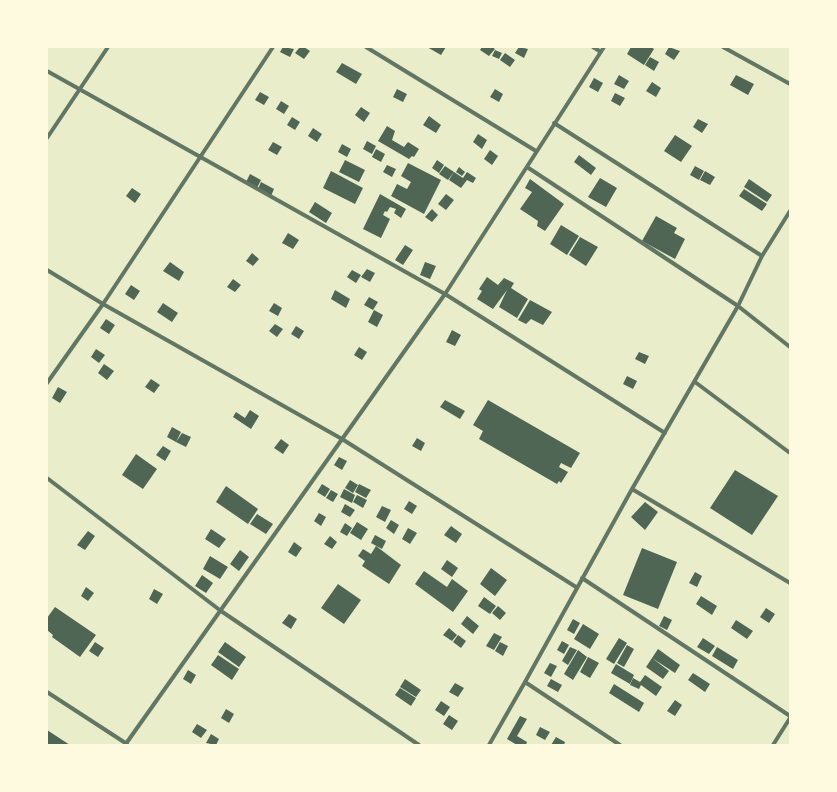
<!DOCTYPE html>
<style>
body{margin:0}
#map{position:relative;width:837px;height:792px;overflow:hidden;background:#e9edc9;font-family:Roboto,sans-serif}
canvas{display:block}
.frame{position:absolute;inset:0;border:48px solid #fefae0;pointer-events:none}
</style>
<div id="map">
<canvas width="837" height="792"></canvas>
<div class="frame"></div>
</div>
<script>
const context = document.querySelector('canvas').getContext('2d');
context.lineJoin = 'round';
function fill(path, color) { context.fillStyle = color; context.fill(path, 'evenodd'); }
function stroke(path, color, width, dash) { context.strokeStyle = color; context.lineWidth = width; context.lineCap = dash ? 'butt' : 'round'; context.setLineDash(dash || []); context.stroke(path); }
const building = new Path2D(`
 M283 47 294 49 290 57 280 52Z
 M300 47H304L310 51 304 59 295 53Z
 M427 47H446L441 55Z
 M482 47H492L495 49 489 56 480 50Z
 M519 47 528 49 524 58 515 53Z
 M631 47H651L654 49 644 65 627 54Z
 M669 47 680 51 674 60 665 54Z
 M495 50 502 53 499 59 492 56Z
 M505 53 515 60 510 67 500 60Z
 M650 57 659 62 654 71 645 65Z
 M342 63 362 74 356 84 336 72Z
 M619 75 629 81 624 89 614 84Z
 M736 75 754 84 748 95 730 85Z
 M594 78 603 83 598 92 589 87Z
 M652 82 661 88 656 97 646 91Z
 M397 89 407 94 403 102 393 97Z
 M495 89 503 94 499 102 490 97Z
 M260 92 269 97 264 105 255 100Z
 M615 93 625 98 620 106 611 101Z
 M281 101 289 106 284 114 276 109Z
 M361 107 370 113 364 122 355 115Z
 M429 116 441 125 436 133 423 125Z
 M292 117 300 122 295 130 287 125Z
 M698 119 708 124 702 133 693 127Z
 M387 126 395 131 392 140 404 147 408 142 419 149 414 157 412 156 409 159 378 141Z
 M313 128 322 134 317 142 308 136Z
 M478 134 487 140 482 149 473 142Z
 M675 135 692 146 681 162 664 151Z
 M367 141 376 146 372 154 363 149Z
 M273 142 282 147 277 155 268 150Z
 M342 144 351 149 347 157 338 152Z
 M376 149 385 154 381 162 372 157Z
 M490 150 498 156 492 165 484 159Z
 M579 155 596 168 591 175 574 162Z
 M345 160 365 170 359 182 339 172Z
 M437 160 444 165 439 173 432 168Z
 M408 163 441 180 424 214 391 196 397 184 407 189 411 182 401 176Z
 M387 165 396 169 392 177 383 172Z
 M445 166 454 172 448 180 439 174Z
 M695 166 704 171 699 180 690 175Z
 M459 167 465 172 462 176 456 172Z
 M331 171 363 188 355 204 323 188Z
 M705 171 715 177 710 185 700 180Z
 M454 172 463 178 467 172 476 178 473 183 467 180 461 188 449 180Z
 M250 174 261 180 257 188 246 182Z
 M600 178 617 188 606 207 588 197Z
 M530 179 564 204 545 231 537 226 538 221 520 209 532 192 525 188Z
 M749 179 772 195 767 202 744 187Z
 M261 182 274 189 271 196 258 189Z
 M132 188 141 194 135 203 126 196Z
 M744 189 767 204 762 211 739 196Z
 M380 194 406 209 401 218 394 213 396 209 390 207 387 212 385 211 383 215 390 219 381 238 363 229Z
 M446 194 454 200 446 210 438 204Z
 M315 202 332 213 326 223 309 212Z
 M432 209 438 215 432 222 425 217Z
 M656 216 677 228 674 233 685 239 675 259 642 241Z
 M561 225 579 236 567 255 550 244Z
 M288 233 299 240 293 249 282 243Z
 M580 237 598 247 586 266 569 255Z
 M405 245 413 250 403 265 395 260Z
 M252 253 259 259 253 266 246 261Z
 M170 262 184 272 179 281 163 271Z
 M425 262 436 266 430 279 420 275Z
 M367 269 375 273 370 282 361 277Z
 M352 270 361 275 356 283 347 277Z
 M487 277 498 285 504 278 514 283 511 288 528 299 517 318 499 307 507 290 493 309 477 299 482 291 479 289Z
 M233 279 241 285 235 292 227 287Z
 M131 285 140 291 134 300 125 294Z
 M335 290 350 299 346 308 331 299Z
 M369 297 378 302 373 310 364 305Z
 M530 300 552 312 543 325 531 319 526 324 518 320Z
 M163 303 178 313 172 322 157 312Z
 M274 303 282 308 278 316 269 311Z
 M374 310 383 315 377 327 368 322Z
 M106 319 115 325 109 334 100 328Z
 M275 324 283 329 277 337 269 331Z
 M296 326 304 331 299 339 291 334Z
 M452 330 461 335 455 346 446 342Z
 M359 347 367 352 362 360 354 355Z
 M96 349 105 355 99 363 91 357Z
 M639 352 649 356 645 364 635 359Z
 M104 364 114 371 107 380 98 373Z
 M627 376 637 381 633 389 623 384Z
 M151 379 160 385 154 393 145 387Z
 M58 387 67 392 60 403 52 398Z
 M445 400 465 411 460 419 440 407Z
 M488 400 580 453 571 468 561 463 559 467 568 472 561 483 559 481 557 484 479 439 483 431 473 425Z
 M250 410 259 416 251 429 233 417 236 412 245 418Z
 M172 427 181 432 176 442 167 437Z
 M182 433 191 437 186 447 176 442Z
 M417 438 425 443 421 451 412 446Z
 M281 439 289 445 283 454 274 448Z
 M163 446 171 451 165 461 156 455Z
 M136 454 157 469 143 489 122 475Z
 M339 457 347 461 342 470 334 465Z
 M735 470 778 496 752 535 710 508Z
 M350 480 358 485 353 493 345 488Z
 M322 484 330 489 325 497 317 492Z
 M359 484 371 490 366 498 355 492Z
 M226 486 258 509 248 524 216 502Z
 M344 489 355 495 352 503 340 497Z
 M331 490 338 494 333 502 326 498Z
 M357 495 367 500 363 508 353 502Z
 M409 501 417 506 412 514 404 509Z
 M645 502 658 512 645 530 631 517Z
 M345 504 355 510 350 517 341 512Z
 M382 506 391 510 385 522 376 517Z
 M319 513 326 517 321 526 314 521Z
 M257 514 273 524 266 534 250 524Z
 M391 520 399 525 394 534 386 528Z
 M357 522 368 529 361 540 350 533Z
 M345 523 352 528 347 536 340 532Z
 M451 526 462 534 456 543 444 535Z
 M408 528 417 533 410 544 402 539Z
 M211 529 226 539 219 548 205 539Z
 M88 531 95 536 85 550 77 545Z
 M375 535 386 541 382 549 371 543Z
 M330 536 337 542 332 549 324 544Z
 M294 542 302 548 296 557 288 552Z
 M376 546 401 565 389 584 362 566 365 561 358 556 363 549 371 554Z
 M642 548 677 562 658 609 623 595Z
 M240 550 249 557 239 571 230 564Z
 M210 556 228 567 220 579 203 569Z
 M447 560 458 568 452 577 441 569Z
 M491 568 507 580 495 596 480 584Z
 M424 571 447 587 452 579 468 591 453 612 415 584Z
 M695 572 702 576 697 587 689 583Z
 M202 575 213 583 206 593 195 586Z
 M338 584 361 600 344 624 321 608Z
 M86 587 94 593 88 601 81 596Z
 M154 589 163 594 157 604 149 599Z
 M701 596 717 606 712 615 696 604Z
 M484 597 496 606 490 614 478 606Z
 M498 606 506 613 500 620 492 613Z
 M55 607 96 635 80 657 52 637 53 635 47 630V618Z
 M766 608 775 614 769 623 760 617Z
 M289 614 297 619 291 629 282 623Z
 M467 616 479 626 473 634 461 624Z
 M664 616 672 620 667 630 659 626Z
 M573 619 580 623 574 634 567 630Z
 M736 620 753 631 747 639 731 628Z
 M583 624 599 634 590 649 574 639Z
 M449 628 457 635 452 641 443 635Z
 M494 633 502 637 494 650 486 646Z
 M458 635 466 641 461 648 453 642Z
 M619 638 627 643 614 664 606 659Z
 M703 638 715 646 709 654 697 647Z
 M562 641 569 645 564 654 557 650Z
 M95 642 104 648 98 657 89 651Z
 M225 642 246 657 239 667 218 652Z
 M500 642 508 646 503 656 495 651Z
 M627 645 634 649 624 667 617 663Z
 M570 647 577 650 568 665 562 661Z
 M717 647 738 660 733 669 712 656Z
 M658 649 680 665 675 673 652 658Z
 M578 650 587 657 573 680 564 674Z
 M218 655 239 669 232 680 211 665Z
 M588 657 599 663 590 678 580 672Z
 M652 658 669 671 663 679 646 667Z
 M550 663 557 666 551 677 544 673Z
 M616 664 634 675 630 684 611 673Z
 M188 670 196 675 191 684 183 679Z
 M693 673 710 684 705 692 688 680Z
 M645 675 662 687 656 696 641 685 639 689 630 685 633 678 640 682Z
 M405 679 421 690 416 697 400 687Z
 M551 679 562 685 558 692 547 686Z
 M455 683 464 688 458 697 449 692Z
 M614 684 644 703 639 712 609 693Z
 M400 688 416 698 411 706 395 695Z
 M675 700 682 705 675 716 667 711Z
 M441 701 450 707 444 716 435 710Z
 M226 709 234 714 229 723 221 718Z
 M449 715 458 721 452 730 443 724Z
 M520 716 527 719 517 736 527 742 526 745H517L507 739Z
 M197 724 207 730 201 738 192 732Z
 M540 727 550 732 545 740 536 735Z
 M47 730 70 745H47Z
 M211 734 219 739 216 745 206 743Z
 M556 737 565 742 564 745H551Z`);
const minor = new Path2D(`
 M366 47 536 151
 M593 47 601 52
 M723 47 790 84
 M47 71 445 294 665 433
 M554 123 762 256
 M47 138 108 47
 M527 167 738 306 790 347
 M47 270 103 304 342 439 576 587
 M695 382 790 453
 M47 383 103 304 273 47
 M47 478 221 611 419 745
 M632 489 790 583
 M582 578 790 716
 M525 682 620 745
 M47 692 127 744
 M125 745 445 294 604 47
 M489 745 525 682 632 489 738 306 762 256 790 211
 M773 745 790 718`);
fill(building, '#4f6655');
stroke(minor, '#617663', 4);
</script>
